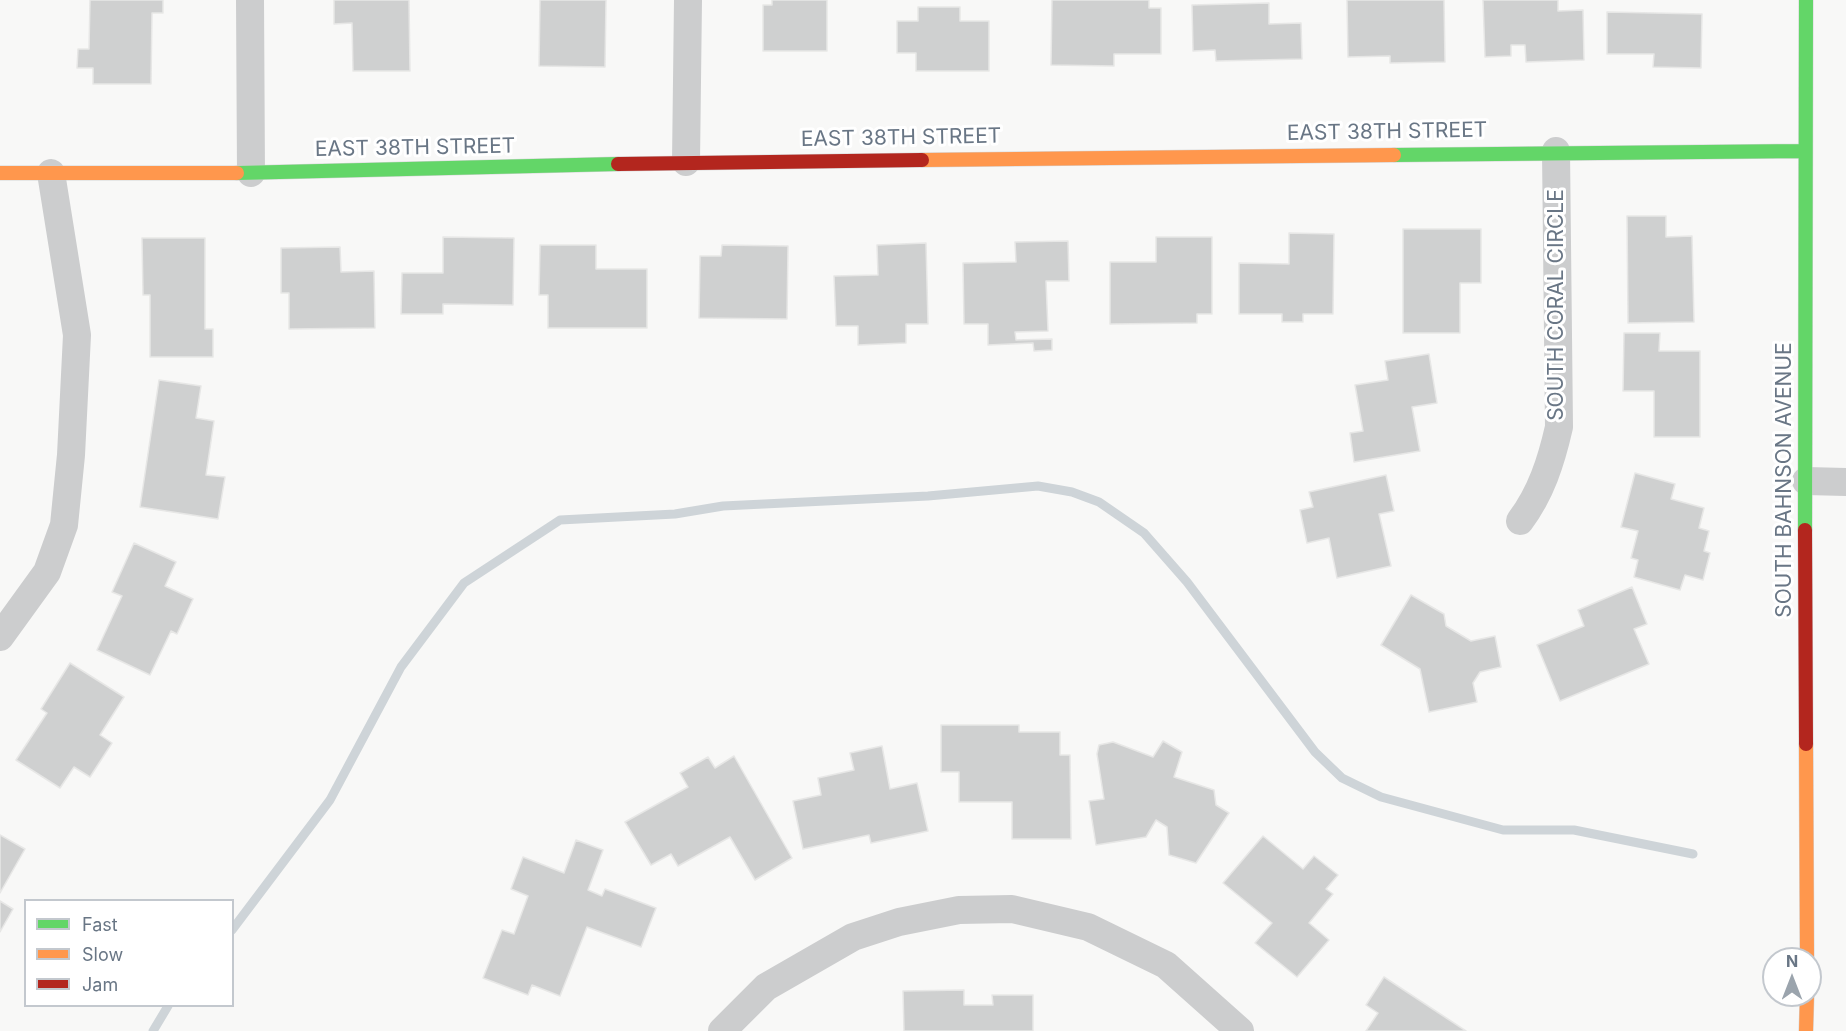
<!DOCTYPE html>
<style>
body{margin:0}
#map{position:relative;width:1846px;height:1031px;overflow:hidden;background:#f8f8f7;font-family:Inter,sans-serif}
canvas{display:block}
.legend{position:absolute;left:24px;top:899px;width:210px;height:108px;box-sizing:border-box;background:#fff;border:2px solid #c3c8ce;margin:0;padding:8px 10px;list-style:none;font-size:18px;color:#697685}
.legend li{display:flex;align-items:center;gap:12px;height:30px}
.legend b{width:30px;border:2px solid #c3c8ce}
.north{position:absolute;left:1762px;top:947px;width:60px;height:60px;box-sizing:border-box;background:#fff;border:2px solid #c3c8ce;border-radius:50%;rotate:0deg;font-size:16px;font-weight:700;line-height:24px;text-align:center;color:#697685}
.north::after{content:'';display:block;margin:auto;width:21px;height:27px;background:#9ba4ad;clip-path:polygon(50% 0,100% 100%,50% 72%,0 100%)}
</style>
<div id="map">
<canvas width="1846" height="1031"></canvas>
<ul class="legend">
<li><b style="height:8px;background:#63d668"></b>Fast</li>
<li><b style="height:8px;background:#ff974d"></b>Slow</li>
<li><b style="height:8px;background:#b3261e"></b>Jam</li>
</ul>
<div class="north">N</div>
</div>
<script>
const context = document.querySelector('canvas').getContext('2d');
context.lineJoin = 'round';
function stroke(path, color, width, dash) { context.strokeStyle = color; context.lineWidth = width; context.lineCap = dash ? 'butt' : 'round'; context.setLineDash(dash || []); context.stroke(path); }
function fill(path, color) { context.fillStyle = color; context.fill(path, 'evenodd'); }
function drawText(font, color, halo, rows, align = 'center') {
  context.font = font + ' Inter,sans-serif'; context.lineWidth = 6; context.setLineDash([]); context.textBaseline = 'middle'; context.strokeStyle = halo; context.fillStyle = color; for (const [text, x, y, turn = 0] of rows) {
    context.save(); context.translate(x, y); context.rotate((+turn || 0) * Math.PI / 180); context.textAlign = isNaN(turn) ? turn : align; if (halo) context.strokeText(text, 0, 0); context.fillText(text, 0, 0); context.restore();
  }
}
const stream = new Path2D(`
 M232 930 330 800 401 667 464 583 560 520 675 514 723 506 928 496 1038 486 1072 492 1099 502 1144 533 1187 582 1315 752 1342 778 1381 797 1503 830H1574L1693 854
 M153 1031 168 1006`);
const building = new Path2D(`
 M90 0H163V13H152L151 84H93V68H77L78 49H89Z
 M334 0H409L410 71H353L352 23 334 24Z
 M540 0H606L605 67 539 66Z
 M772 0H827V51H763V5H772Z
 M1052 0H1149V8H1161V54H1114V66L1051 65Z
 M1347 0H1444L1445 62 1390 63V56L1348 57Z
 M1483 0H1558V11L1583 10 1584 60 1526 62 1525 45H1511V56L1485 57Z
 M1269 3V24L1301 23 1302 59 1216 61 1215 50 1193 51 1192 5Z
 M918 7H960V21H989V71H916V53H897V21H918Z
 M1607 12 1702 14 1701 68 1653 67 1654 54H1607Z
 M1627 216H1666V237L1692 236 1694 322 1628 323Z
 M1403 229H1481V283H1460V333H1403Z
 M1289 233 1334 234 1333 314H1303V322H1282V314H1239V263L1289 264Z
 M443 237 514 238 513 305 443 304V314H401L402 273H443Z
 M1156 237H1212V314H1197V323L1110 324V262H1156Z
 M142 238H205V329H213V357H150V295H143Z
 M1068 241 1069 281H1046L1048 331 1015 332 1016 340 1052 339V350L1034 351 1033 343 988 345V324H964L963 263 1016 262 1015 242Z
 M926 243 928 324H906V343L858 345V326H836L834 276 878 275 877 245Z
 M540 245H596V269H647V328H548V295H539Z
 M722 245 788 246 787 319 699 318 700 256H721Z
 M340 247 341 272 374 271 375 328 289 329V293H281V248Z
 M1624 333H1660L1659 351H1700V437H1654V391H1623Z
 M1429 354 1437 403 1412 407 1420 451 1354 462 1350 433 1363 431 1355 385 1388 380 1385 361Z
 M159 380 201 386 196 418 214 421 206 475 225 477 218 519 140 507Z
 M1635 473 1675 484 1671 499 1704 508 1699 528 1709 531 1704 551 1710 553 1703 580 1685 575 1680 590 1634 577 1638 560 1631 558 1638 531 1621 527Z
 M1386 475 1394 511 1379 514 1391 566 1337 578 1329 538 1307 543 1300 510 1313 507 1309 492Z
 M134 543 176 562 165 586 193 599 177 634 171 631 150 675 97 650 122 596 112 592Z
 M1632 587 1647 624 1634 629 1649 664 1560 701 1537 645 1584 626 1578 610Z
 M1411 595 1444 614 1446 626 1471 641 1495 636 1501 667 1480 672 1473 683 1477 702 1429 712 1420 669 1381 645Z
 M70 663 124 697 100 735 112 743 90 777 74 767 60 788 16 760 47 713 41 709Z
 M941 725H1019V732H1060V755H1070L1071 839H1012V802H959V772H941Z
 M1163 741 1182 752 1174 777 1214 790 1216 805 1229 813 1196 863 1169 855 1167 827 1156 820 1146 837 1096 845 1089 801 1104 799 1097 754 1099 745 1113 742 1153 757Z
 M882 746 890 789 917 783 928 831 871 843 869 835 803 849 793 801 821 795 818 778 854 770 850 753Z
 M734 756 792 858 755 880 730 837 678 866 671 854 651 865 625 822 688 787 680 773 708 757 715 768Z
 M0 835 25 849 0 893Z
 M1263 836 1303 869 1314 856 1338 875 1326 889 1333 894 1309 923 1329 940 1297 977 1255 943 1272 923 1223 883Z
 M576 840 603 850 588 890 602 896 605 889 656 908 641 947 587 927 560 996 532 985 528 995 483 978 502 930 514 934 528 896 511 889 523 857 564 873Z
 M0 901 13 909 0 932Z
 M1384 977 1466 1031H1366L1378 1013 1366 1005Z
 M964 990V1005H993L992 995H1033V1031H904L903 991Z`);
const street = new Path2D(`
 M250 0 251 173
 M686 162 688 0
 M1806 481 1846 482
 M1520 521C1541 493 1551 462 1559 427L1556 151
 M0 637 47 572 64 525 71 455 77 335 51 173
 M722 1031 766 987 853 937 899 922 959 910 1012 909 1088 927 1166 965 1240 1031`);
const fast = new Path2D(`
 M1394 155 1804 151
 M237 173 618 164
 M1805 530 1806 0`);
const slow = new Path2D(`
 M922 160 1394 155
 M0 173H237
 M1806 744 1807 959
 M1806 1031 1807 995`);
const jam = new Path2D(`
 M618 164 922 160
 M1805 530 1806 744`);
const streetNames = [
 ["EAST 38TH STREET",1387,132,-1],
 ["EAST 38TH STREET",901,138,-1],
 ["EAST 38TH STREET",415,148,-1],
 ["SOUTH CORAL CIRCLE",1557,305,-90],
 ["SOUTH BAHNSON AVENUE",1785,480,-90]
];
stroke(stream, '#ced4d8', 9);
fill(building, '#cfd0d0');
stroke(building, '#e7e7e6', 1.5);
stroke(fast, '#d4d5d6', 15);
stroke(slow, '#d4d5d6', 15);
stroke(jam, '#d4d5d6', 15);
stroke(street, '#cccdce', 28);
stroke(fast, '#63d668', 14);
stroke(slow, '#ff974d', 14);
stroke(jam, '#b3261e', 14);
drawText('21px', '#697685', '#fff', streetNames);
</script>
